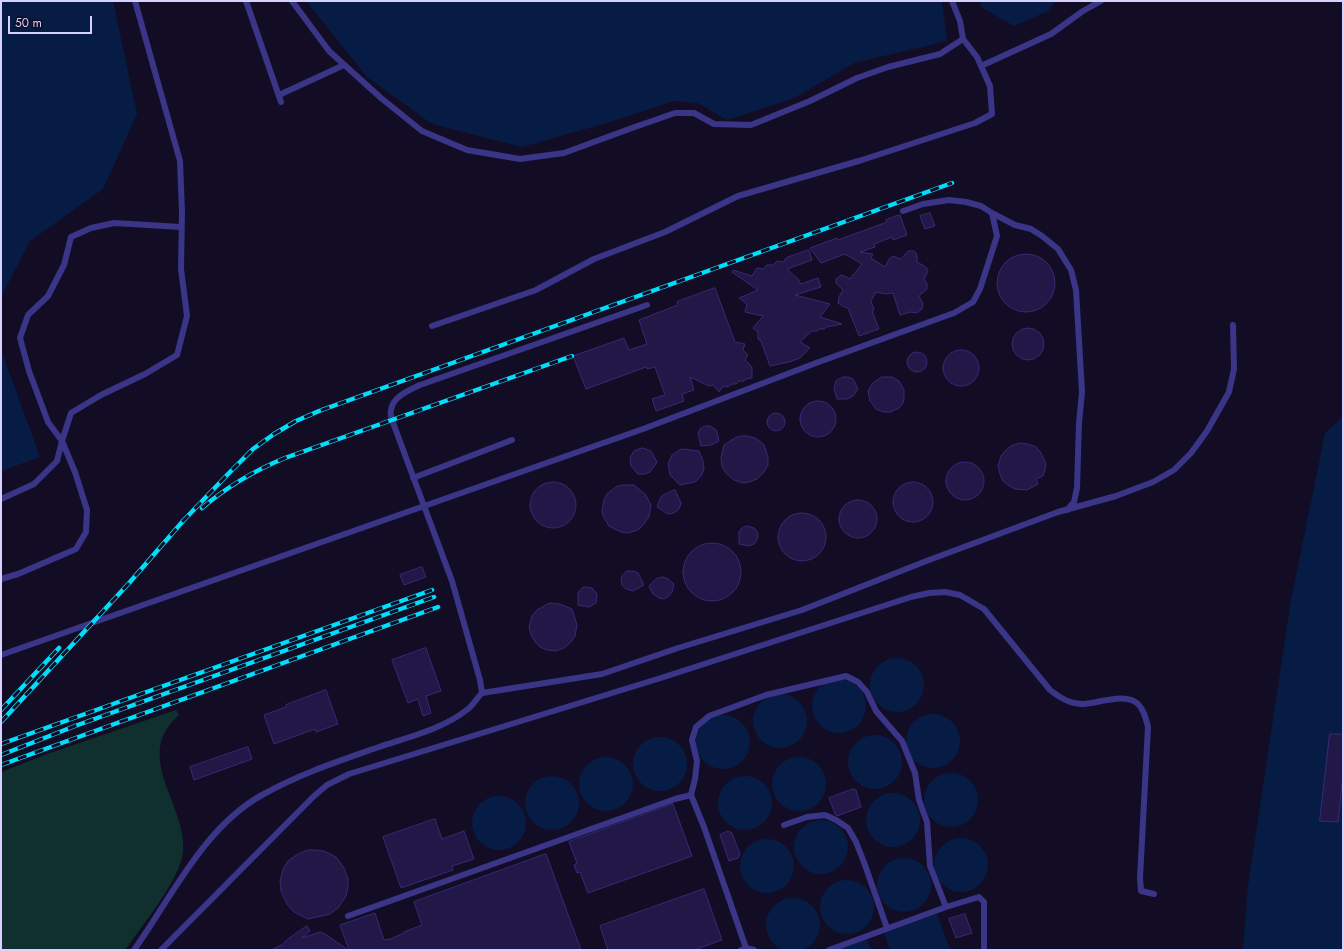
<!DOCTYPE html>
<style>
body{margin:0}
#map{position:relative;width:1344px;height:951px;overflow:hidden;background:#120d25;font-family:Jost,sans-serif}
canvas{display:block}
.frame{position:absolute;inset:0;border:2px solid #d7d1ff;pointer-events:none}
.scale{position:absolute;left:8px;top:16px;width:84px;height:18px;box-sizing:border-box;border:2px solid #d7d1ff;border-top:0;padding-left:5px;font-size:12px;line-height:14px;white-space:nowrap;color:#d7d1ff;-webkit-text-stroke:3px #120d25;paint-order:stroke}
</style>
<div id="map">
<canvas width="1344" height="951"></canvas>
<div class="frame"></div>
<div class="scale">50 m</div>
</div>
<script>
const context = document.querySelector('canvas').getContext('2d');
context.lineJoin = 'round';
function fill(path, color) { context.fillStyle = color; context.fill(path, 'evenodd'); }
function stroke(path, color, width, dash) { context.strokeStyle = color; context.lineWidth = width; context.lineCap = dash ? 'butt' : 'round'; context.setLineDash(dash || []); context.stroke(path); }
const green = new Path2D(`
 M176 710 179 715C131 756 188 806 183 852 180 879 144 923 128 946L125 950H1V772L50 753Z`);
const water = new Path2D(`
 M1 1H113L137 114 103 189 30 241 1 297Z
 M306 1H942L947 41 854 63 794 98 727 120 698 103 674 101 610 122 522 147 432 124 367 77Z
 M980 1H1056L1048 11 1014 26 981 7Z
 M1 350 40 457 1 471Z
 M1343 417V950H1243L1248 886 1290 606 1325 433Z
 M870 685a27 27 0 1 1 54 0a27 27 0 1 1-54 0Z
 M812 706a27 27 0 1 1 54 0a27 27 0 1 1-54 0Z
 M753 721a27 27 0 1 1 54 0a27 27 0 1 1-54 0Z
 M906 741a27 27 0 1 1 54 0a27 27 0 1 1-54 0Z
 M696 742a27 27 0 1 1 54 0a27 27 0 1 1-54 0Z
 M848 762a27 27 0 1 1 54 0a27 27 0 1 1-54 0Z
 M633 764a27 27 0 1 1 54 0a27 27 0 1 1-54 0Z
 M579 784a27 27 0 1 1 54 0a27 27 0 1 1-54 0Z
 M772 784a27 27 0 1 1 54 0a27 27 0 1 1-54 0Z
 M924 800a27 27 0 1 1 54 0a27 27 0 1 1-54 0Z
 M718 803a27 27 0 1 1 54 0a27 27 0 1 1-54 0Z
 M525 803a27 27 0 1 1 54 0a27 27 0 1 1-54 0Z
 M866 820a27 27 0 1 1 54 0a27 27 0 1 1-54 0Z
 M472 823a27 27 0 1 1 54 0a27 27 0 1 1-54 0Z
 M794 847a27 27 0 1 1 54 0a27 27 0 1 1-54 0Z
 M934 865a27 27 0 1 1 54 0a27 27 0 1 1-54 0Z
 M740 866a27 27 0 1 1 54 0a27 27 0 1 1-54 0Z
 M877 885a27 27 0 1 1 54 0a27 27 0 1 1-54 0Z
 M820 907a27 27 0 1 1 54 0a27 27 0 1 1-54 0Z
 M766 925a27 27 0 1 1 54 0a27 27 0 1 1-54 0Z
 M937 914 950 950H890L884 933Z
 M867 939 871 950H838Z`);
const building = new Path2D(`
 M930 213 935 226 925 229 920 216Z
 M900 215 907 235 893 240 892 237 874 244 875 247 860 252 873 254 871 258 885 267 889 259 893 256 901 259 908 251H914L916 253 917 256V262L926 267 928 271 924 279 927 284V289L919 296 923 304 922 309 917 313 910 312 900 315 893 293 885 294 876 292 871 301 874 310 872 311 879 329 859 336 848 308 844 307 838 303 839 297 843 290 836 283V279L841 275 844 276 850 279 862 264 845 254 821 263 810 248 837 238 838 240 871 228 887 222 886 220Z
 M809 250 812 260 787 269 798 279 801 284 818 278 821 287 795 295 830 304 820 317 842 324 826 327 824 329H819L817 331H812L800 342 810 348 800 358 789 362 770 366 761 341 758 339V332L753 328 763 316 745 312 747 304 739 298 758 290 732 272 733 270 752 276 757 268 763 269 767 265H773L777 261 784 262 786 258Z
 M997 283a29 29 0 1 1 58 0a29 29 0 1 1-58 0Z
 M715 288 735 342 745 344 743 350 748 355 745 360 752 367V378L746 379 744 381H739L736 384H732L728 387 723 386 719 392 713 385 709 386 690 377 694 390 682 394 684 401 656 411 652 399 665 395 655 367 647 369 646 367 586 389 573 356 624 338 629 350 647 344 639 320 678 305 677 302Z
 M1012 344a16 16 0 1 1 32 0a16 16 0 1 1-32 0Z
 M943 368a18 18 0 1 1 36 0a18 18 0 1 1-36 0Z
 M907 362a10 10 0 1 1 20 0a10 10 0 1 1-20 0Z
 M843 377H848L853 379 858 389 853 396 847 399H837L834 389 836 381Z
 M882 377H892L899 381 904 390V399L903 403 899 408 891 412H883L876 409 870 401 868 391 873 383Z
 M800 419a18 18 0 1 1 36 0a18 18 0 1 1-36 0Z
 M767 422a9 9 0 1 1 18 0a9 9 0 1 1-18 0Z
 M705 426H710L715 429 717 432 719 441 711 445 701 446 698 434 700 429Z
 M741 436H747L755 438 761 442 764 445 768 457V465L764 472 757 479 749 482 743 483 734 480 725 472 722 466 721 458 724 445 735 438Z
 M1020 443 1028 444 1036 447 1041 453 1046 464 1045 470 1043 476 1036 479 1038 484 1027 490 1015 489 1008 485 1003 481 1000 474 998 466 1001 456 1006 450 1011 446Z
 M643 448 651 451 657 462 650 472 645 474H638L631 466 630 458 634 451Z
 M682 449 699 451 703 461 704 469 701 476 695 482 680 485 670 475 668 464 672 455Z
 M946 481a19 19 0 1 1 38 0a19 19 0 1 1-38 0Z
 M530 505a23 23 0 1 1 46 0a23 23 0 1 1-46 0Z
 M893 502a20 20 0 1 1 40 0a20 20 0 1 1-40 0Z
 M623 485H634L645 494 651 505 649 517 643 525 638 530 628 533 621 532 609 526 603 516 602 510 604 500 607 494 616 487Z
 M675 490 681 503 680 507 677 511 673 513 668 514 657 507 661 497 663 495Z
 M839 519a19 19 0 1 1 38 0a19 19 0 1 1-38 0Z
 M778 537a24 24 0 1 1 48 0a24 24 0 1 1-48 0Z
 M747 526 754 528 757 531 758 536 757 540 754 544 749 546 739 544V532L742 528Z
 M683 572a29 29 0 1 1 58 0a29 29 0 1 1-58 0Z
 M422 567 426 577 404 585 400 575Z
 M627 571H633L638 573 644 585 633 591 626 589 622 585 621 581 622 576Z
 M663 577 668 579 674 584 672 592 669 596 664 599 659 598 653 594 649 586 656 579Z
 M585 587 592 588 597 594 596 603 589 607 578 605V593L582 588Z
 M550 603 560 604 572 609 577 625 575 636 571 642 564 648 556 651 547 650 540 647 536 643 531 635 529 627 532 616 537 610Z
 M426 648 441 691 426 696 431 713 423 716 418 699 408 703 392 660Z
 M326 690 338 724 316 732 315 729 274 744 264 715 286 707V705Z
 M1330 734H1343V775L1338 822 1320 821Z
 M248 747 252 759 194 780 190 767Z
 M854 789V790H856L861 807 837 816 835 814 829 798Z
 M673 804 692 856 588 893 580 872 577 873 574 865 577 863 569 842Z
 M435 819 442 839 464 831 474 859 452 866 453 870 401 888 383 837Z
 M728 831 732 833 740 854 738 858 729 861 720 835Z
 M308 850H316L324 851 336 857 344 868 348 879V887L346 896 338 908 330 914 308 919 294 912 287 904 281 891 280 882 283 869 288 861 298 854Z
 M546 854 581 950H349L340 925 375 913 384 940 388 939V940L404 933V932L422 925 414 902Z
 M704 889 722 940 694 950H608L600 926Z
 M965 914 972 933 956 938 949 919Z
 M307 926 310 931 302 938 320 932 325 934 348 950H273V949L282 945 288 939Z`);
const service = new Path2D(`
 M246 1 281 102
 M292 1 329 51 381 98 422 131 467 150 520 159 564 153 632 128 675 113H694L714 124 751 125 810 101 857 78 888 67 940 54 963 39 960 21 952 1
 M981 66 1051 34 1083 11 1101 1
 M279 95 344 65
 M992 213 1015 225 1031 229 1042 236 1058 249 1071 270 1076 290 1082 392 1079 423 1077 488 1074 502 1067 510
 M432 326 536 290 594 259 665 232 738 196 862 160 975 123 992 114 990 86 977 57 963 39
 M413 478 512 440
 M1 499 34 484 57 461 62 441 48 422 29 371 20 338 28 315 48 296 64 265 71 237 91 228 114 223 181 227
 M1 579 18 574 76 549 86 532 87 510 75 472 62 441 71 413 101 395 145 374 177 355 187 316 181 269 182 212 180 161 135 1
 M1 655 643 429 816 363 954 313 973 302 980 289 997 236 992 213 981 206 966 202 949 200 923 204 903 211
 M482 693 602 674 678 648 802 610 929 560 1058 512 1116 496 1153 482 1174 470 1191 453 1207 431 1229 392 1234 369 1233 325
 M784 825 807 817 825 815 836 820 848 828 856 842 865 865 887 928
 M348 916 675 799 691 795
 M746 948 754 950
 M134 950C171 898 204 827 262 795 299 774 339 761 379 747 409 737 443 729 468 709 473 705 477 698 482 693L480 680 452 581 392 420C391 417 390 413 391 410 393 396 410 390 420 385L647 305
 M161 950 313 797 327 785 349 774 664 677 911 597 929 593 945 592 960 595 984 609 1050 690C1060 698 1071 705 1084 704 1098 703 1127 692 1138 704 1144 710 1146 719 1148 727L1140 878 1141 891 1154 894
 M741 950 746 948 704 827 691 795 695 779 697 761 692 740 696 727 709 716 766 695 846 676 858 682 867 692 876 711 902 741 915 773 919 800 927 822 930 866 946 907 979 897 984 902V950
 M829 950 946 907`);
const rail = new Path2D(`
 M202 508C228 486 253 471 285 458L572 356
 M1 710 59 648
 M1 722 130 582 183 521 230 472 253 449 274 434 296 421 319 411 952 183
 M1 744 432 590
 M1 755 75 726 434 597
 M1 765 438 607`);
fill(green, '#10302f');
fill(water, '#071c45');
fill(building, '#221847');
stroke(building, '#392975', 1);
stroke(service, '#3a3587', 6);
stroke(rail, '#00defc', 4.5);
stroke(rail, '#120d25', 3, [9]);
</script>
